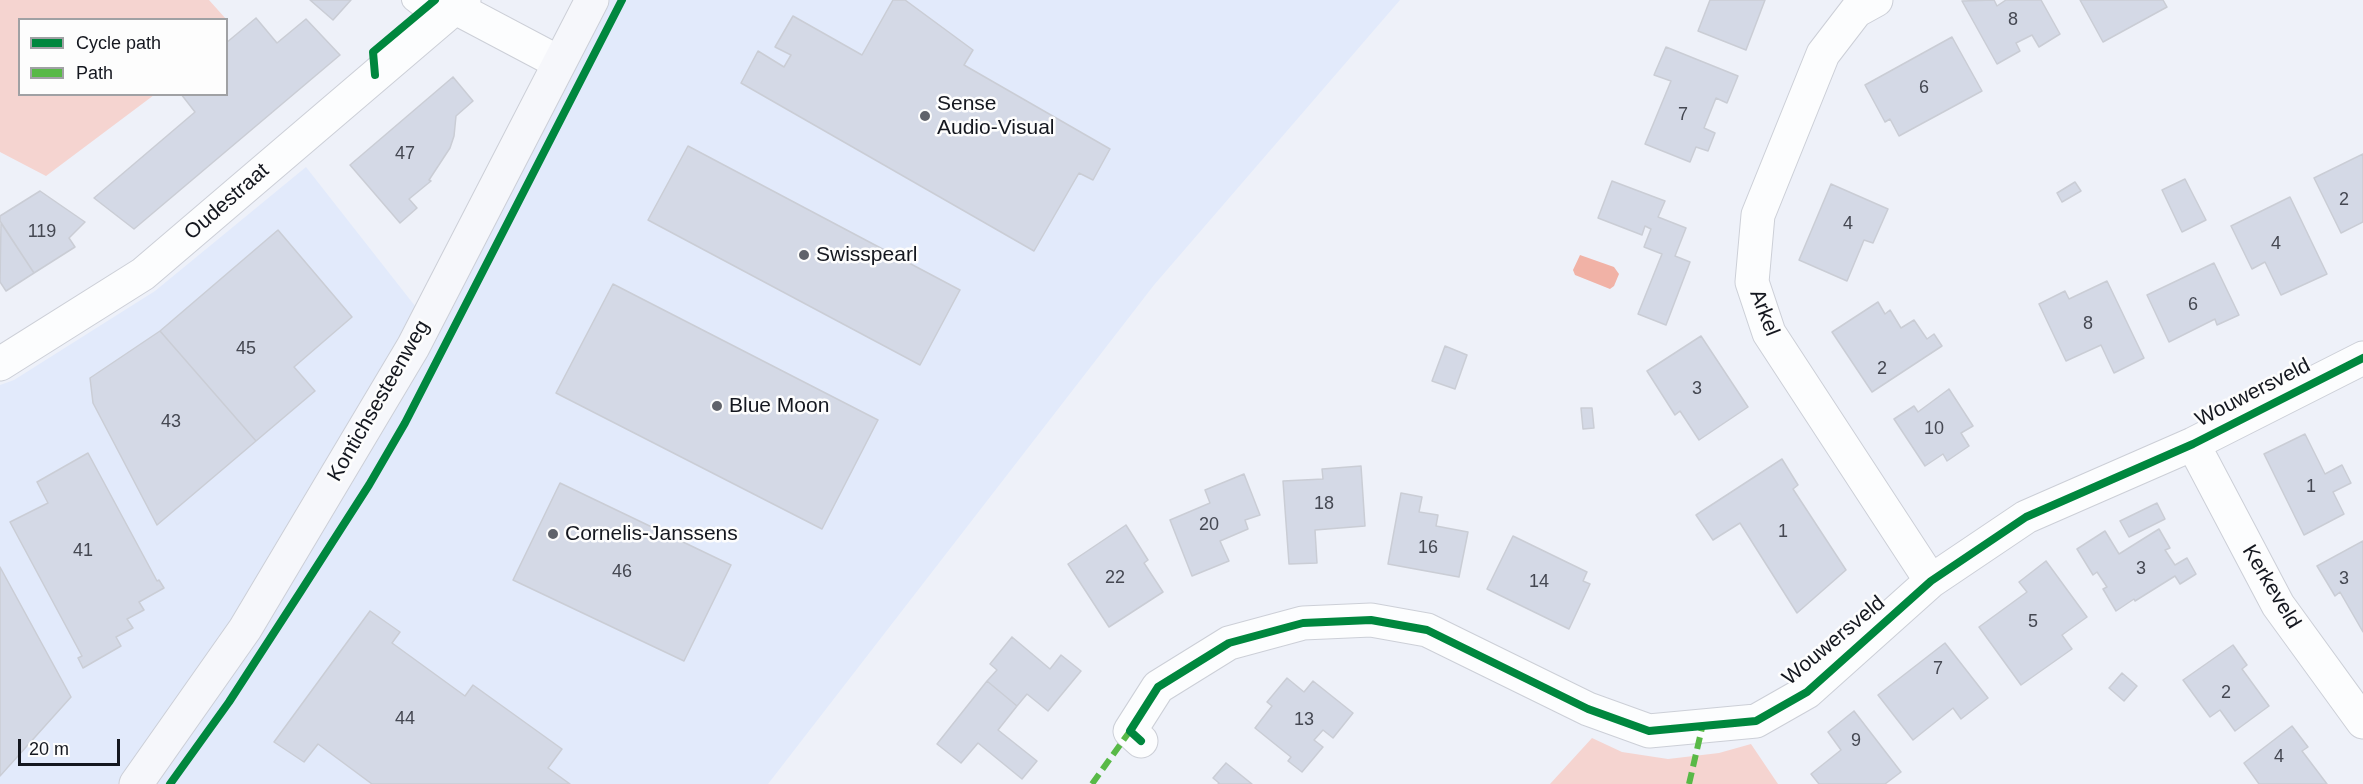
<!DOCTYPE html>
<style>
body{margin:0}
#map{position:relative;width:2363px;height:784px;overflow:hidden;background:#eef1f9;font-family:Helvetica,sans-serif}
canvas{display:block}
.legend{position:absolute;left:18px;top:18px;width:210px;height:78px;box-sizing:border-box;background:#fdfdfd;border:2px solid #a0a1a4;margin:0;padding:8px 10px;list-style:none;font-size:18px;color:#14171f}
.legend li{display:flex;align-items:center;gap:12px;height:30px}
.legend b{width:30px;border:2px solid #a0a1a4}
.scale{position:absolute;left:18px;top:739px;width:102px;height:27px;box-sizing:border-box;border:3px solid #14171f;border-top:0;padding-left:8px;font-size:18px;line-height:21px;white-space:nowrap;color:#14171f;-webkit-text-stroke:4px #fdfdfd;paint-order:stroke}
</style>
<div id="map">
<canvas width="2363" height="784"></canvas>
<ul class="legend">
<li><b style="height:8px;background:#00873e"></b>Cycle path</li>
<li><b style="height:8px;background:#58b947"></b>Path</li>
</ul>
<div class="scale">20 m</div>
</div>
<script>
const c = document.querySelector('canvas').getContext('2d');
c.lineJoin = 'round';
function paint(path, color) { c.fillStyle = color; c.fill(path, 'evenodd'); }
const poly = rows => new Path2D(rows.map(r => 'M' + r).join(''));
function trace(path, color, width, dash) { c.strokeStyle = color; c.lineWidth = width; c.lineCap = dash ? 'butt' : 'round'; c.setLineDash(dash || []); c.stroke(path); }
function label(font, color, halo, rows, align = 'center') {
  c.font = font + ' Helvetica,sans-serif'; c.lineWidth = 5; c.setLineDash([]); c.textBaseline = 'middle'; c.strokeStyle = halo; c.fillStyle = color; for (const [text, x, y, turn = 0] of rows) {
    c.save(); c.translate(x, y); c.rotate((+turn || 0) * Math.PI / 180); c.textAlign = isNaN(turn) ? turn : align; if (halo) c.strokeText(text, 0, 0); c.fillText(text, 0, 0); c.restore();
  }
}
const built = poly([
 [592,0,1400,0,1154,285,768,784,0,784,0,385,14,380,155,291,306,167,426,320]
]);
const green = poly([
 [0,0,209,0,226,19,20,20,20,94,154,95,46,176,0,152],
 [1592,738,1622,752,1668,759,1719,753,1751,744,1778,784,1550,784]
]);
const water = poly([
 [1580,255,1614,267,1619,274,1614,286,1610,289,1575,275,1573,270]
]);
const building = poly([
 [310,0,351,0,333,20,310,0],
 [893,0,905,0,973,50,964,65,1110,149,1093,180,1079,173,1034,251,741,83,758,51,784,67,791,55,775,47,793,16,862,55,893,0],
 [1710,0,1765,0,1746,50,1698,31,1710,0],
 [1994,0,1997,6,2006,0,2041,0,2060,34,2039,47,2032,35,2016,43,2020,51,1997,64,1962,1,1994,0],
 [2080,0,2163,0,2167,7,2103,42,2080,0],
 [256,18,277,43,306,19,340,55,134,229,94,198,195,112,181,94,226,94,226,43,256,18],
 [1952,37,1982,91,1899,136,1890,119,1885,122,1865,85,1952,37],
 [1666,47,1738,76,1727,103,1716,98,1704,128,1715,133,1708,151,1696,147,1690,162,1645,144,1671,81,1654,75,1666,47],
 [453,77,473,101,456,116,454,136,450,148,429,180,431,181,409,199,417,208,400,223,350,165,453,77],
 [688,146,960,290,920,365,648,220,688,146],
 [2363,154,2363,222,2341,233,2314,178,2363,154],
 [2185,179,2206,220,2182,232,2162,190,2185,179],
 [1612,181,1665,201,1658,217,1686,228,1675,256,1690,262,1666,325,1638,314,1662,254,1644,247,1651,229,1645,226,1642,235,1598,218,1612,181],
 [2075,182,2081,191,2062,202,2057,193,2075,182],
 [1831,184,1888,209,1873,243,1864,240,1847,281,1799,260,1831,184],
 [40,191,85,222,69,238,75,247,34,273,0,221,0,216,40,191],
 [2290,197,2327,274,2281,295,2265,262,2252,269,2231,226,2290,197],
 [1,223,34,273,6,291,0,282,1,223],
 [278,230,352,317,294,367,315,391,256,441,160,331,278,230],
 [2214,263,2239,315,2217,325,2215,319,2169,342,2147,295,2214,263],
 [2107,281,2144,358,2114,373,2101,345,2066,361,2039,304,2065,291,2069,299,2107,281],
 [613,284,878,420,822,529,556,393,613,284],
 [1878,302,1885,314,1890,310,1901,328,1914,320,1927,339,1934,334,1942,346,1872,392,1832,332,1878,302],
 [160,331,256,441,157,525,93,403,90,378,160,331],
 [1701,336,1748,407,1699,440,1680,411,1675,415,1647,371,1701,336],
 [1445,346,1467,355,1455,389,1432,381,1445,346],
 [1949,389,1973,426,1961,433,1969,446,1947,461,1943,454,1925,466,1894,419,1914,406,1918,412,1949,389],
 [1581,408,1592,408,1594,428,1583,429,1581,408],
 [2305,434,2325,474,2342,465,2351,483,2333,492,2344,514,2304,535,2264,454,2305,434],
 [88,453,157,581,159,580,164,588,139,602,144,610,127,619,133,628,116,637,121,646,83,668,78,658,82,656,10,522,48,503,37,482,88,453],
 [1782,459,1798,485,1793,489,1846,570,1797,613,1740,523,1713,540,1696,515,1782,459],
 [1361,466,1365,526,1315,530,1317,563,1289,564,1283,481,1323,479,1322,469,1361,466],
 [1244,474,1260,515,1245,520,1248,529,1220,541,1229,561,1192,576,1170,520,1210,503,1205,490,1244,474],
 [560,483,731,565,684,661,513,580,560,483],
 [1401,493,1422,497,1419,512,1438,515,1436,526,1468,532,1459,577,1388,564,1401,493],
 [2157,503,2165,519,2129,537,2120,521,2157,503],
 [1126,525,1148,560,1144,563,1163,592,1109,627,1068,564,1126,525],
 [2159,529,2170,548,2165,550,2175,565,2187,558,2196,574,2180,584,2175,576,2135,601,2134,599,2116,611,2103,589,2107,587,2097,572,2093,575,2077,549,2105,531,2119,554,2159,529],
 [1513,536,1587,572,1583,581,1590,584,1569,629,1487,589,1513,536],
 [2363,541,2363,632,2340,592,2335,596,2317,566,2363,541],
 [2046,561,2087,617,2062,635,2072,649,2021,685,1979,627,2027,592,2019,582,2046,561],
 [0,567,71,697,0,776,0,567],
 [370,611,400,632,392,643,465,696,473,685,562,749,548,768,570,784,372,784,318,744,304,762,274,742,370,611],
 [1012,637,1050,669,1061,655,1081,671,1048,711,1027,694,1017,706,987,681,997,670,990,664,1012,637],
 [1945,643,1988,698,1961,719,1953,708,1913,740,1878,695,1945,643],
 [2233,645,2247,665,2242,669,2269,706,2235,731,2220,710,2210,717,2183,680,2233,645],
 [2122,673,2137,686,2124,701,2109,688,2122,673],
 [1287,678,1304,692,1313,681,1353,713,1333,738,1323,730,1314,740,1323,747,1302,772,1288,761,1291,757,1255,728,1272,706,1267,702,1287,678],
 [987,681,1017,706,998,730,1037,761,1022,779,978,743,961,763,937,744,987,681],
 [1854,711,1901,772,1885,784,1819,784,1811,774,1841,750,1828,732,1854,711],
 [2292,726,2308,747,2302,751,2327,784,2259,784,2244,763,2292,726],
 [1226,763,1252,784,1218,784,1219,783,1213,778,1226,763]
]);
const lane = poly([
 [412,0,439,21]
]);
const street = poly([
 [1876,0,1856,11,1823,54,1758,215,1752,282,1769,333,1931,581],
 [454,7,558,62],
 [0,364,143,274,464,0],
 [2193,444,2278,605,2363,722],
 [1141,741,1130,731,1158,687,1229,643,1303,623,1371,620,1427,630,1588,709,1649,731,1756,721,1807,692,1931,581,2026,517,2193,444,2363,358]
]);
const secondary = poly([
 [136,784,245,629,413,347,592,0]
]);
const quiet = poly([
 [1092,784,1130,731],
 [1689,784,1702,728]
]);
const cycleway = poly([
 [375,75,373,52,435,0],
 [1141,741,1130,731,1158,687,1229,643,1303,623,1371,620,1427,630,1588,709,1649,731,1756,721,1807,692,1931,581,2026,517,2193,444,2363,358],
 [170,784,229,702,301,591,369,485,405,423,622,0]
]);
const markers = [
 [925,116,6,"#60636b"],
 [804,255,6,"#60636b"],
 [717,406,6,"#60636b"],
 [553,534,6,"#60636b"]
];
const numberNames = [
 ["8",2013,20],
 ["6",1924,88],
 ["7",1683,115],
 ["47",405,154],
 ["2",2344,200],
 ["4",1848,224],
 ["119",42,232],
 ["4",2276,244],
 ["6",2193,305],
 ["8",2088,324],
 ["45",246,349],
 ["2",1882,369],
 ["3",1697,389],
 ["43",171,422],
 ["10",1934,429],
 ["1",2311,487],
 ["18",1324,504],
 ["20",1209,525],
 ["1",1783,532],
 ["16",1428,548],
 ["41",83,551],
 ["3",2141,569],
 ["46",622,572],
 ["22",1115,578],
 ["3",2344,579],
 ["14",1539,582],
 ["5",2033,622],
 ["7",1938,669],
 ["2",2226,693],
 ["44",405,719],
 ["13",1304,720],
 ["9",1856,741],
 ["4",2279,757]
];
const poiNames = [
 ["Sense",937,104],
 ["Audio-Visual",937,128],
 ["Swisspearl",816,255],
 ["Blue Moon",729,406],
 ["Cornelis-Janssens",565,534]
];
const streetNames = [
 ["Oudestraat",227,202,-41],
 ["Arkel",1764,313,69],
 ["Wouwersveld",2253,393,-27],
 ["Kontichsesteenweg",379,401,-60],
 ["Kerkeveld",2271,587,59],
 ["Wouwersveld",1834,641,-40]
];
paint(built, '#e2eafb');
paint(green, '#f5d4d0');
paint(water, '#f1b2a6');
paint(building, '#d4d9e6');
trace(building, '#cacdd5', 1.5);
trace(lane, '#cccfd7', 22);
trace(street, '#cccfd7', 35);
trace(secondary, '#cccfd7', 35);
trace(lane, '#fcfdfe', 20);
trace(street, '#fcfdfe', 33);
trace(secondary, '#f6f7fb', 33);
trace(quiet, '#58b947', 6, [12, 6]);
trace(cycleway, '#00873e', 8);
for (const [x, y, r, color] of markers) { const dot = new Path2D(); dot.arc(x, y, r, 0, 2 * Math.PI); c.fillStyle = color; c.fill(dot); trace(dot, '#fdfdfd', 2); }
label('18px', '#454852', null, numberNames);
label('21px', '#14171f', '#fdfdfd', poiNames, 'left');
label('21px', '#14171f', '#fdfdfd', streetNames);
</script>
